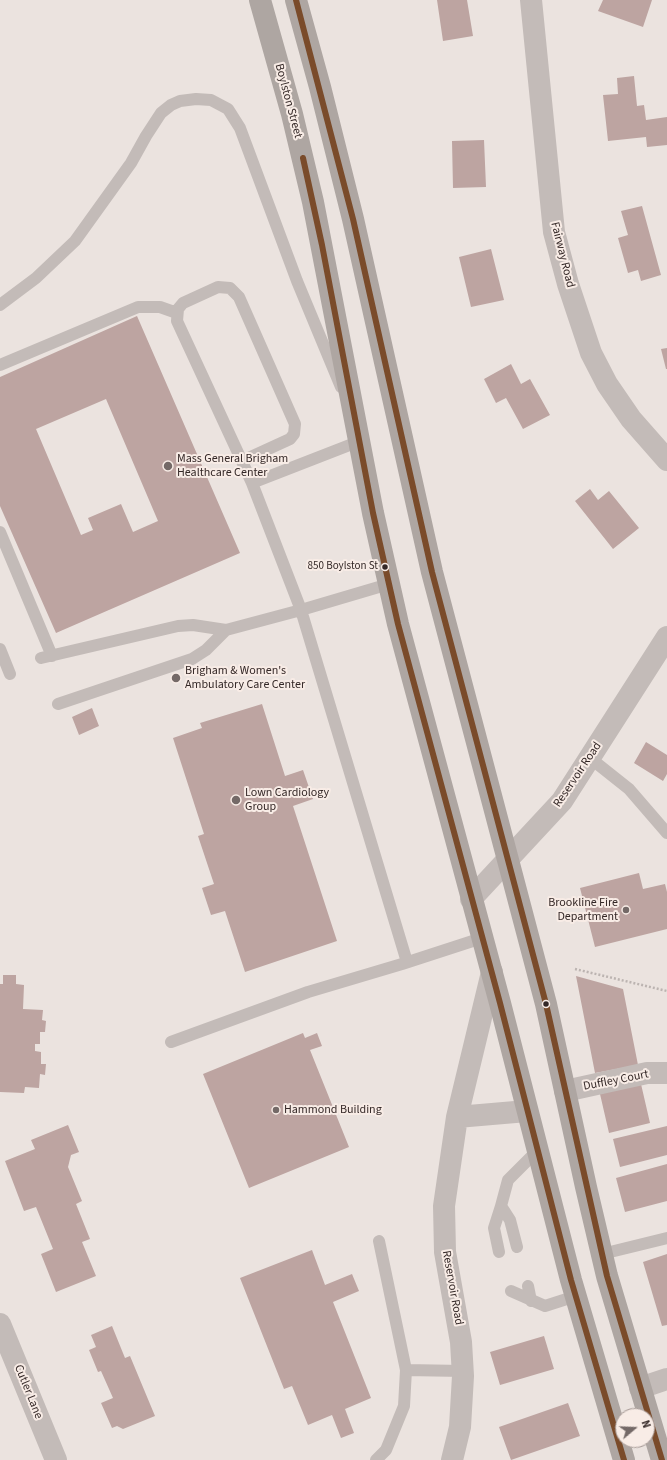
<!DOCTYPE html>
<style>
body{margin:0}
#map{position:relative;width:667px;height:1460px;overflow:hidden;background:#ebe3df;font-family:"Source Sans 3",sans-serif}
canvas{display:block}
.north{position:absolute;left:615px;top:1408px;width:40px;height:40px;box-sizing:border-box;background:#f8ece6;border:1px solid #aa9e9a;border-radius:50%;rotate:71deg;font-size:11px;font-weight:700;line-height:16px;text-align:center;color:#342827}
.north::after{content:'';display:block;margin:auto;width:14px;height:18px;background:#746967;clip-path:polygon(50% 0,100% 100%,50% 72%,0 100%)}
</style>
<div id="map">
<canvas width="667" height="1460"></canvas>
<div class="north">N</div>
</div>
<script>
const c = document.querySelector('canvas').getContext('2d');
c.lineJoin = 'round';
function paint(path, color) { c.fillStyle = color; c.fill(path, 'evenodd'); }
const poly = rows => new Path2D(rows.map(r => 'M' + r).join(''));
function trace(path, color, width, dash) { c.strokeStyle = color; c.lineWidth = width; c.lineCap = dash ? 'butt' : 'round'; c.setLineDash(dash || []); c.stroke(path); }
function label(font, color, halo, rows, align = 'center') {
  c.font = font + ' "Source Sans 3",sans-serif'; c.lineWidth = 4; c.setLineDash([]); c.textBaseline = 'middle'; c.strokeStyle = halo; c.fillStyle = color; for (const [text, x, y, turn = 0] of rows) {
    c.save(); c.translate(x, y); c.rotate((+turn || 0) * Math.PI / 180); c.textAlign = isNaN(turn) ? turn : align; if (halo) c.strokeText(text, 0, 0); c.fillText(text, 0, 0); c.restore();
  }
}
const building = poly([
 [437,0,467,0,473,36,443,41],
 [603,0,652,0,643,27,598,11],
 [634,76,637,106,644,105,646,120,667,117,667,145,647,147,646,137,608,141,603,95,618,94,617,78],
 [484,140,486,187,453,188,452,141],
 [642,206,661,275,641,281,638,270,628,273,618,238,628,235,621,211],
 [491,249,504,300,471,307,459,257],
 [137,316,240,553,56,633,0,506,0,377],
 [106,399,158,521,133,532,121,504,88,518,93,530,81,535,36,429],
 [667,348,667,369,666,369,661,349],
 [511,364,521,384,530,379,550,415,523,429,506,398,496,403,484,379],
 [590,489,598,500,609,491,639,528,613,549,575,501],
 [262,704,285,776,303,770,313,799,293,806,337,941,245,972,225,911,211,915,202,888,214,884,198,836,204,834,173,738,202,728,200,723],
 [92,708,99,726,79,735,72,717],
 [646,742,667,755,667,774,663,781,634,763],
 [639,873,643,889,665,884,667,892,667,929,595,947,580,888],
 [3,975,16,975,16,984,24,985,23,1009,43,1010,42,1020,46,1021,45,1032,40,1032,40,1044,35,1044,35,1051,41,1052,41,1064,46,1064,45,1075,40,1074,39,1088,25,1087,24,1093,0,1092,0,984,3,984],
 [576,976,623,989,638,1065,595,1073],
 [303,1033,305,1038,317,1033,322,1046,310,1050,349,1147,249,1188,203,1074],
 [641,1084,650,1123,609,1133,600,1094],
 [68,1125,79,1152,71,1155,68,1167,82,1201,76,1204,90,1239,82,1242,96,1276,56,1292,41,1254,53,1249,36,1207,24,1211,5,1161,35,1149,31,1140],
 [667,1126,667,1155,620,1167,613,1139],
 [667,1164,667,1201,625,1212,616,1178],
 [312,1250,325,1285,352,1274,359,1291,333,1302,371,1398,345,1409,354,1433,341,1438,332,1415,308,1425,292,1386,284,1389,240,1278],
 [667,1254,667,1325,662,1326,643,1262],
 [112,1326,125,1358,130,1356,155,1416,123,1429,117,1426,112,1428,101,1403,113,1398,101,1371,98,1372,89,1350,96,1347,91,1335],
 [544,1336,554,1369,500,1385,490,1352],
 [568,1403,580,1436,511,1460,499,1427]
]);
const path = poly([
 [575,969,667,991]
]);
const service = poly([
 [0,305,36,278,75,241,131,163,146,136,161,113,171,105,180,101,196,99,211,100,228,109,240,128,297,281,341,387],
 [0,365,138,307,160,307,177,313],
 [242,461,290,439,294,434,295,424,239,297,230,288,218,287,183,303,178,309,177,321,252,483,301,610,389,584],
 [252,483,360,441],
 [0,532,52,656],
 [0,649,10,674],
 [41,658,178,626,193,625,226,630,301,610,407,962],
 [58,704,192,659,206,650,226,630],
 [590,758,629,789,667,833],
 [171,1042,308,992,402,964,482,938],
 [379,1241,406,1370,463,1371],
 [517,1247,510,1220,501,1206,508,1180,537,1151],
 [499,1252,494,1228,501,1206],
 [602,1254,667,1238],
 [528,1286,531,1301],
 [511,1291,545,1306,576,1296],
 [376,1460,386,1450,404,1406,406,1370]
]);
const minor = poly([
 [531,0,554,232,568,284,591,353,607,384,631,419,667,460],
 [565,1091,647,1073,667,1073],
 [457,1117,527,1111],
 [0,1324,56,1460],
 [640,1388,667,1379],
 [452,1460,460,1427,463,1376,461,1342,445,1252,444,1206,457,1117,492,972]
]);
const tertiary = poly([
 [471,899,562,801,667,637]
]);
const trunk = poly([
 [260,0,292,114,313,202,373,513,398,624,500,1003,571,1280,624,1460],
 [296,0,320,87,353,219,432,572,546,1004,586,1187,607,1276,662,1460]
]);
const bus1 = poly([
 [296,0,353,219,432,572,546,1004,607,1276,662,1460],
 [303,158,322,245,373,513,398,624,500,1003,571,1280,624,1460]
]);
const markers = [
 [168,466,5,"#746967"],
 [385,567,3.5,"#342827"],
 [176,678,5,"#746967"],
 [236,800,5,"#746967"],
 [626,910,4,"#746967"],
 [546,1004,3.5,"#342827"],
 [276,1110,4,"#746967"]
];
const busNames = [
 ["850 Boylston St",378,567]
];
const streetNames = [
 ["Boylston Street",288,101,75],
 ["Fairway Road",562,255,76],
 ["Reservoir Road",578,775,-56],
 ["Duffley Court",616,1081,-11],
 ["Reservoir Road",452,1288,80],
 ["Cutler Lane",28,1392,68]
];
const poiNames = [
 ["Mass General Brigham",177,459],
 ["Healthcare Center",177,473],
 ["Brigham & Women's",185,671],
 ["Ambulatory Care Center",185,685],
 ["Lown Cardiology",245,793],
 ["Group",245,807],
 ["Brookline Fire",618,903,"right"],
 ["Department",618,917,"right"],
 ["Hammond Building",284,1110]
];
paint(building, '#bda4a1');
trace(path, '#bcb4b1', 2.5, [2, 2]);
trace(service, '#c3bbb8', 12);
trace(minor, '#c3bbb8', 22);
trace(tertiary, '#c3bbb8', 22);
trace(trunk, '#aea6a2', 22);
trace(bus1, '#7a4b2a', 6);
for (const [x, y, r, color] of markers) { const dot = new Path2D(); dot.arc(x, y, r, 0, 2 * Math.PI); c.fillStyle = color; c.fill(dot); trace(dot, '#f8ece6', 1.5); }
label('11px', '#342827', '#f8ece6', busNames, 'right');
label('12px', '#342827', '#f8ece6', streetNames);
label('12px', '#342827', '#f8ece6', poiNames, 'left');
</script>
